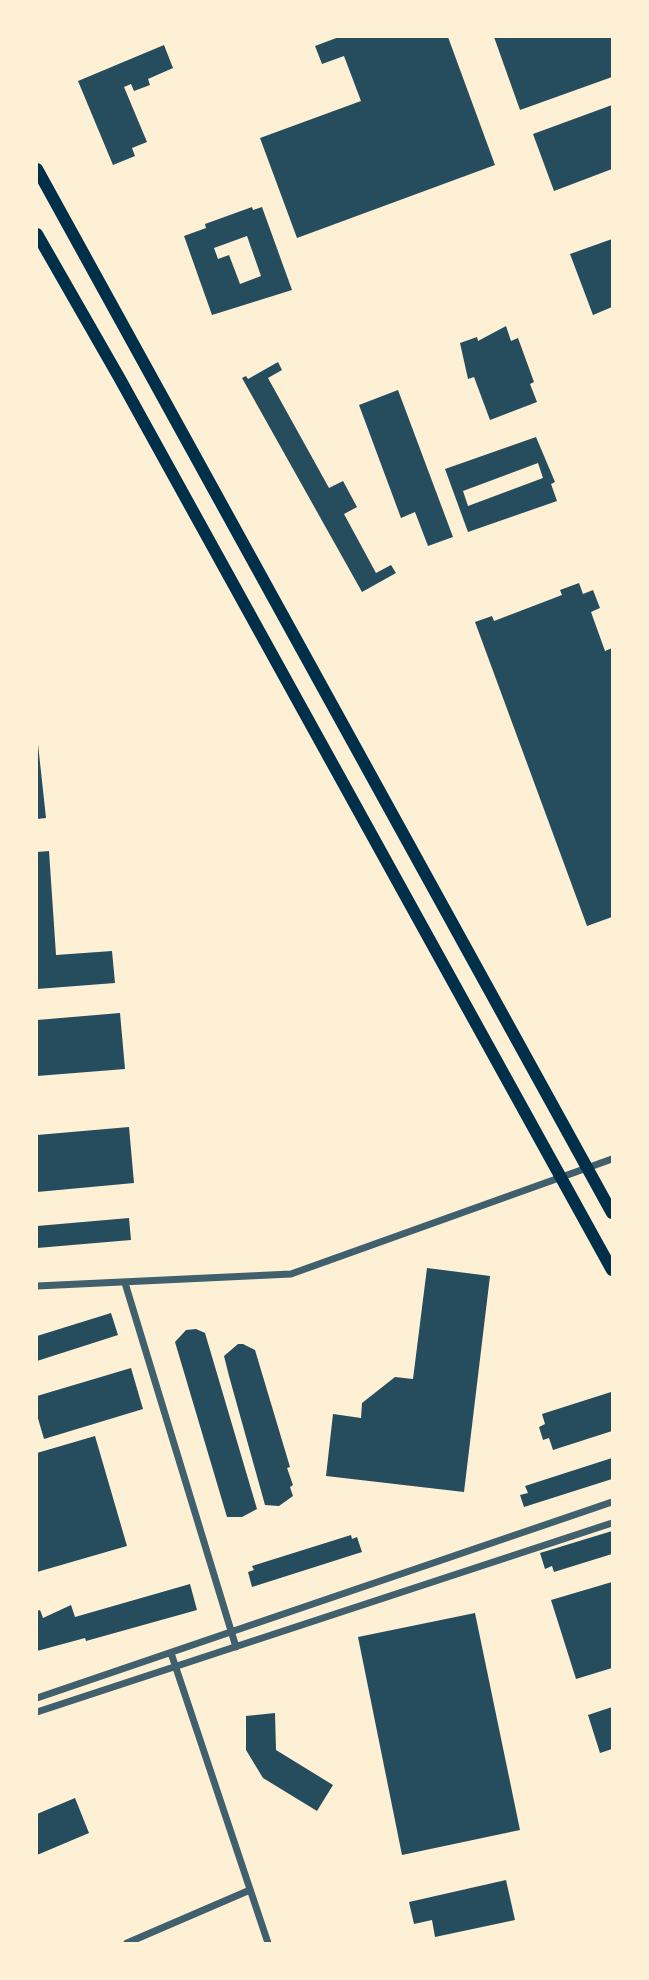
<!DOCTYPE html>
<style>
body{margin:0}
#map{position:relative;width:649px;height:1980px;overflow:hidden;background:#fdf0d5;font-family:"Noto Sans",sans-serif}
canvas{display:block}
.frame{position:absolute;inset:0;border:38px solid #fdf0d5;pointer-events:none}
</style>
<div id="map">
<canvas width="649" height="1980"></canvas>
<div class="frame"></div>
</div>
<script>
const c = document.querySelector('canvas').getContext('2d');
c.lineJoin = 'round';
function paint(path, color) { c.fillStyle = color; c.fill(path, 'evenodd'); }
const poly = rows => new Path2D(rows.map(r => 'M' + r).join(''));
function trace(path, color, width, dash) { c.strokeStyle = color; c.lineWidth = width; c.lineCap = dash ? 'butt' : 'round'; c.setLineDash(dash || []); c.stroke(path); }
const building = poly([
 [339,37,448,37,495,165,297,238,260,138,361,101,344,56,322,64,315,46],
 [494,37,612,37,612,77,520,110],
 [164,45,173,68,148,79,150,85,134,91,131,84,124,87,147,142,132,148,135,156,113,165,78,81],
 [612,105,612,169,554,191,533,134],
 [252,207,253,210,262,207,292,290,212,315,184,236,206,228,205,224],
 [247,236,261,276,240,284,229,255,218,259,214,248],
 [612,239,612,307,593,315,570,254],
 [506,326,511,341,518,338,534,382,530,384,537,402,490,420,474,377,468,379,460,343,477,337,478,341],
 [278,362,282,370,268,378,329,488,343,481,357,507,344,514,376,573,391,565,396,573,362,592,242,378,246,376,248,379],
 [398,390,453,537,428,546,415,512,401,518,359,405],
 [536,437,555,482,551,484,557,501,468,532,445,469],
 [538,463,543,478,468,506,463,491],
 [579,583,583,594,593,590,600,608,591,612,605,651,612,648,612,917,587,926,475,622,492,616,494,621,562,595,560,590],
 [37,735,46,818,37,819],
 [49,851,56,955,112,951,115,983,37,989,37,852],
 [120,1013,125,1069,37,1076,37,1020],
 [129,1127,134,1183,37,1192,37,1135],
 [129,1218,131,1240,37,1248,37,1226],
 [427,1268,490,1276,464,1492,326,1476,333,1414,361,1418,362,1403,395,1377,413,1379],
 [111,1313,118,1335,37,1361,37,1336],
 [196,1329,205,1333,257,1509,242,1517,227,1517,175,1342,186,1330],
 [238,1344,243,1344,255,1350,290,1467,287,1468,293,1485,290,1487,293,1496,279,1506,265,1505,229,1376,224,1356],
 [131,1368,143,1409,44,1439,37,1415,37,1396],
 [611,1392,612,1431,553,1450,549,1438,543,1440,539,1427,545,1424,542,1414],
 [95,1436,127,1546,37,1572,37,1453],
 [612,1458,612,1479,524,1507,520,1495,528,1493,525,1486],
 [612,1531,612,1554,554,1572,552,1566,545,1569,540,1553],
 [351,1535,352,1539,357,1537,362,1552,252,1587,248,1572,254,1570,252,1566],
 [612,1582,612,1668,576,1679,551,1600],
 [190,1584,197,1610,86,1641,85,1638,37,1651,37,1611,40,1610,43,1618,71,1605,75,1617],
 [475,1613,520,1830,402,1855,358,1637],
 [612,1707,612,1749,600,1753,588,1715],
 [275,1713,276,1750,333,1785,317,1811,263,1778,246,1750,246,1716],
 [75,1798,89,1833,37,1855,37,1814],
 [506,1880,515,1920,435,1937,432,1920,414,1924,409,1902]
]);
const minor = poly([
 [125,1283,236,1647],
 [37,1286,291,1274,612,1159],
 [171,1653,268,1943],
 [37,1698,612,1502],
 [37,1712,612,1523],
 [127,1943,250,1890]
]);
const primary = poly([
 [37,169,612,1213],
 [37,234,120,379,612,1270]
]);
paint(building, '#264d5e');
trace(minor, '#3f606c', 7);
trace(primary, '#003049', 12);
</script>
